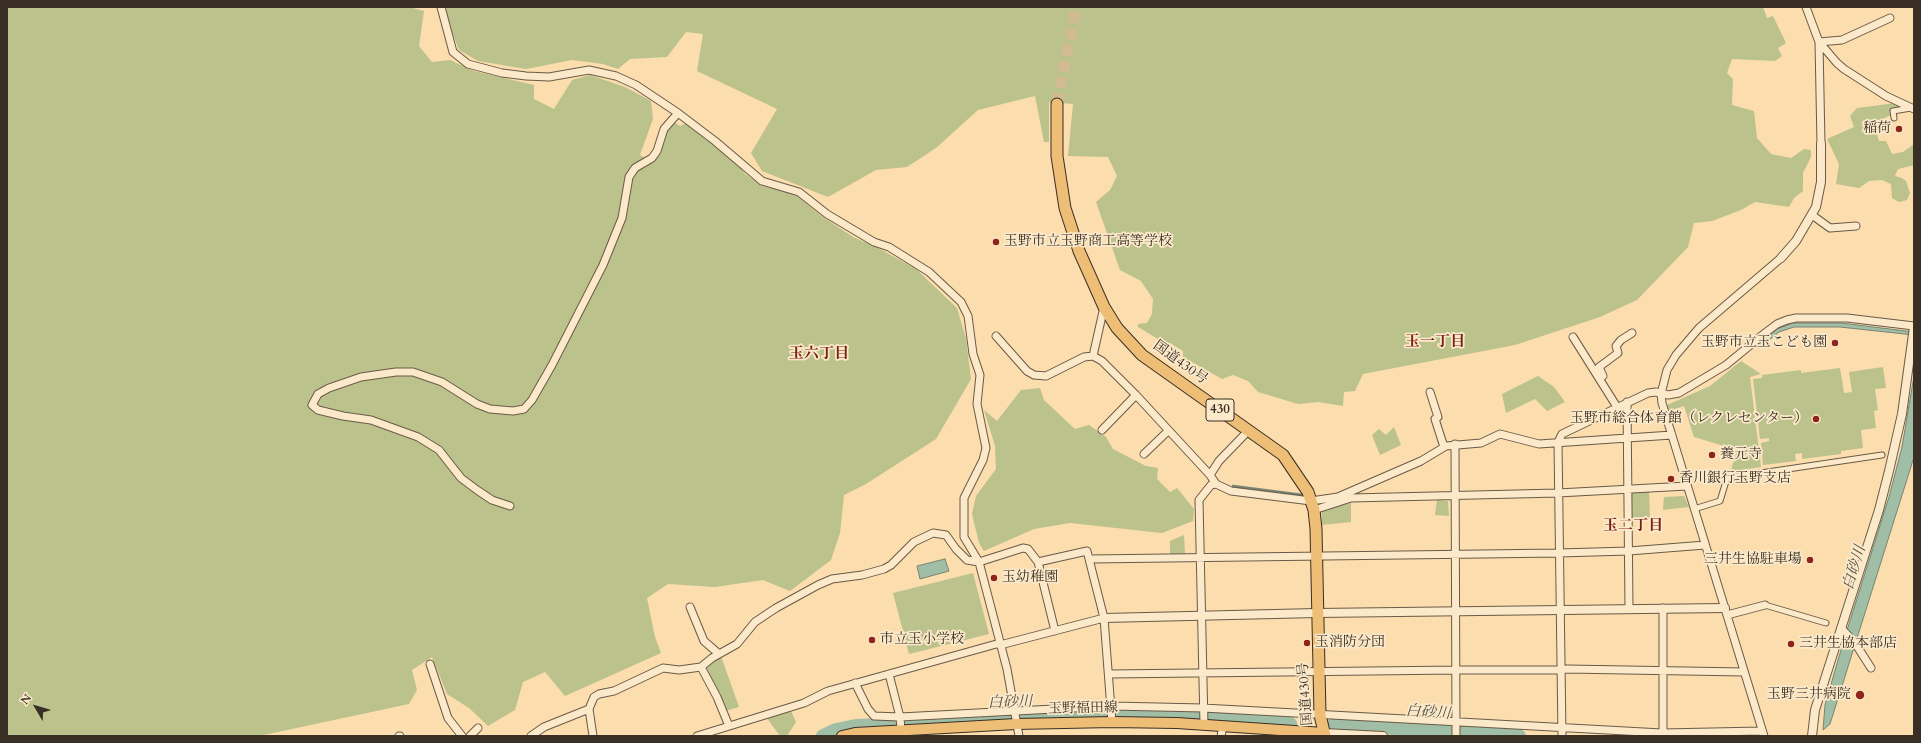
<!DOCTYPE html>
<meta charset="utf-8">
<style>
body{margin:0}
#map{position:relative;width:1921px;height:743px;overflow:hidden;background:#fbddae;font-family:Cardo,serif}
canvas{display:block}
.frame{position:absolute;inset:0;border:8px solid #392f25;pointer-events:none}
.north{position:absolute;left:16px;top:687px;width:40px;height:40px;-webkit-text-stroke:3px #fce9ca;paint-order:stroke;rotate:308deg;font-size:11px;font-weight:700;line-height:16px;text-align:center;color:#392f25}
.north::after{content:'';display:block;margin:auto;width:14px;height:18px;background:#392f25;clip-path:polygon(50% 0,100% 100%,50% 72%,0 100%)}
</style>
<div id="map">
<canvas width="1921" height="743"></canvas>
<div class="frame"></div>
<div class="north">N</div>
</div>
<script>
const c = document.querySelector('canvas').getContext('2d');
c.lineJoin = 'round';
function paint(path, color) { c.fillStyle = color; c.fill(path, 'evenodd'); }
const poly = rows => new Path2D(rows.map(r => 'M' + r).join(''));
function trace(path, color, width, dash) { c.strokeStyle = color; c.lineWidth = width; c.lineCap = dash ? 'butt' : 'round'; c.setLineDash(dash || []); c.stroke(path); }
function label(font, color, halo, rows, align = 'center') {
  c.font = font + ' Cardo,"Noto Serif JP",serif'; c.lineWidth = 3.5; c.setLineDash([]); c.textBaseline = 'middle'; c.strokeStyle = halo; c.fillStyle = color; for (const [text, x, y, turn = 0] of rows) {
    c.save(); c.translate(x, y); c.rotate((+turn || 0) * Math.PI / 180); c.textAlign = isNaN(turn) ? turn : align; if (halo) c.strokeText(text, 0, 0); c.fillText(text, 0, 0); c.restore();
  }
}
const green = poly([
 [7,7,409,7,424,11,419,46,432,62,450,60,474,71,534,85,534,99,554,109,572,80,590,75,625,87,651,101,653,119,640,155,652,162,661,150,667,130,674,122,680,126,686,123,737,163,745,174,762,186,793,193,820,215,853,237,878,248,916,269,957,308,966,339,971,379,936,439,866,484,844,495,840,533,831,560,790,591,763,580,715,587,668,584,647,598,655,637,661,653,565,696,545,672,523,682,515,710,488,726,469,708,447,694,432,657,412,670,417,690,409,704,259,736,7,736],
 [442,7,1763,7,1767,18,1773,16,1786,43,1778,48,1782,56,1775,61,1732,59,1727,73,1733,79,1732,105,1754,111,1757,138,1771,154,1791,158,1804,149,1811,150,1811,157,1803,173,1803,191,1794,198,1789,207,1755,202,1741,210,1712,221,1694,223,1688,247,1637,300,1600,317,1515,345,1363,374,1355,391,1344,392,1343,406,1318,402,1298,404,1258,392,1248,381,1233,375,1222,379,1183,357,1183,351,1170,343,1163,342,1138,327,1138,324,1147,323,1152,314,1153,299,1141,281,1120,270,1096,202,1110,190,1117,176,1108,157,1068,156,1073,104,1049,102,1049,142,1044,142,1035,96,978,110,936,148,907,167,876,170,828,197,762,171,751,153,777,109,697,71,703,34,686,32,667,57,630,59,618,69,603,64,572,60,526,69,478,61,459,50],
 [1896,103,1903,107,1890,110,1891,115,1874,123,1879,141,1886,141,1892,154,1903,152,1914,144,1914,166,1910,166,1898,169,1895,176,1902,178,1906,181,1910,193,1907,200,1899,202,1892,198,1891,184,1882,180,1869,181,1859,188,1836,184,1839,164,1827,139,1854,127,1850,116,1857,108],
 [1741,361,1761,374,1750,377,1761,467,1735,471,1731,470,1737,450,1694,437,1684,406,1669,411,1667,405,1710,386],
 [1883,367,1886,388,1875,389,1878,410,1874,411,1876,428,1861,430,1863,448,1841,451,1841,454,1802,459,1802,453,1795,454,1796,461,1763,465,1761,443,1769,441,1769,438,1760,439,1753,379,1762,378,1762,375,1801,370,1801,373,1840,368,1844,393,1852,392,1849,372],
 [1538,376,1554,387,1565,402,1547,411,1535,399,1506,413,1502,394],
 [1040,388,1044,400,1075,429,1089,425,1106,437,1113,449,1146,466,1158,468,1157,479,1170,492,1177,488,1194,509,1193,521,1162,533,1070,523,1034,529,984,551,979,543,972,514,976,496,996,469,995,446,984,410,997,421,1021,390],
 [1394,427,1401,445,1380,455,1372,435,1379,429,1386,435],
 [1631,491,1649,491,1650,519,1632,518],
 [1684,496,1689,507,1663,510,1664,497],
 [1437,500,1448,501,1449,516,1435,515],
 [1351,503,1351,522,1322,525,1322,510],
 [1184,535,1185,555,1170,555,1170,541],
 [973,573,989,634,909,654,893,593],
 [721,656,739,707,725,711,704,669],
 [791,711,796,722,787,736,780,736,766,717]
]);
const water = poly([
 [1793,323,1841,323,1914,332,1914,335,1840,327,1794,327,1779,332,1759,348,1756,346,1777,329,1793,323],
 [1914,376,1914,457,1830,724,1823,730,1825,705,1843,643,1889,497,1902,447,1914,376],
 [945,559,949,571,920,579,917,566,945,559]
]);
const stream = poly([
 [1233,486,1303,495]
]);
const river = poly([
 [1207,718,1290,724],
 [1334,724,1519,736],
 [823,736,836,730,856,726,1115,716,1200,718]
]);
const trunkTunnel = poly([
 [1057,104,1076,7]
]);
const pedestrian = poly([
 [1894,118,1893,111,1911,108],
 [1694,509,1720,501,1727,478,1882,455],
 [1765,605,1826,623]
]);
const minor = poly([
 [441,7,453,52,468,64,502,73,526,76,549,77,589,70,616,76,636,85,678,113,715,141,762,181,799,192,827,214,874,242,889,247,929,272,961,302,968,316,973,354,980,375,977,404,986,448,983,460,964,498,964,537,979,562,1007,669,1019,736],
 [1806,7,1819,42,1821,144],
 [1819,42,1837,63,1844,69,1886,96,1914,109],
 [1819,42,1842,40,1890,18],
 [1812,215,1830,228,1856,226],
 [996,336,1027,371,1034,375,1046,376,1084,357,1093,356,1104,307],
 [1573,337,1617,407],
 [1093,356,1102,361,1136,395,1210,475,1216,484,1231,491,1311,501,1338,497,1421,461,1446,446,1481,443,1500,434,1539,444,1672,435],
 [1603,376,1599,367,1618,353,1616,346,1621,340,1632,333],
 [1430,392,1438,417,1435,419,1444,447],
 [1627,402,1629,609],
 [1102,430,1136,395],
 [1455,444,1456,736],
 [1144,454,1168,431],
 [1210,475,1219,461,1249,430],
 [510,506,492,500,477,490,461,478,439,450,418,437,371,420,343,416,318,410,312,405,318,394,329,388,361,377,396,372,413,372,442,382,477,404,490,409,513,411,524,409,532,400,552,365,603,265,622,218,629,177,635,168,652,158,657,151,664,129,678,113],
 [1314,510,1351,498,1558,493,1687,486],
 [1090,559,1559,553,1629,551,1705,545],
 [1038,562,1087,551,1104,618,1112,722],
 [690,607,704,641,719,654],
 [1727,615,1765,605],
 [1841,628,1855,643,1871,668],
 [1000,645,1104,618],
 [430,664,448,718,462,736],
 [701,667,717,697,729,726],
 [889,674,900,717,901,730],
 [1109,674,1457,670,1560,670,1567,669,1744,672],
 [855,683,868,709,874,716,900,717,1112,706,1203,708,1662,733,1762,731],
 [1204,725,1199,500,1211,485,1216,484],
 [399,736,400,736],
 [470,736,478,728],
 [531,736,544,727,589,709],
 [593,736,589,709,594,697,599,694,614,691,663,668,679,670,701,667,712,658,737,644,755,622,776,608,818,585,832,579,862,575,884,569,891,565,914,542,933,533,946,535,956,549,967,560,979,562,1023,548,1028,549,1038,562,1055,631],
 [697,736,804,703,828,691,1000,643],
 [1221,736,1223,726],
 [1562,736,1558,442,1562,434,1648,393,1656,392,1668,395,1679,393,1726,365,1765,333,1777,324,1787,320,1796,318,1847,318,1914,326],
 [1663,736,1663,608],
 [1764,736,1662,403,1661,394,1667,370,1676,355,1699,328,1781,258]
]);
const tertiary = poly([
 [1781,258,1796,241,1816,207,1821,182,1821,144],
 [1104,618,1317,613,1725,608],
 [1324,733,1383,736],
 [1812,736,1815,710,1879,510,1889,471,1902,414,1914,327]
]);
const primary = poly([
 [842,736,855,733,1016,724,1112,722,1177,723,1324,733]
]);
const trunk = poly([
 [1057,104,1057,156,1065,208,1079,251,1104,307,1117,328,1142,355,1283,455,1308,492,1314,510,1316,529,1320,715,1325,736]
]);
const markers = [
 [1899,129,4,"#8f2418"],
 [996,242,4,"#8f2418"],
 [1835,343,4,"#8f2418"],
 [1816,419,4,"#8f2418"],
 [1712,455,4,"#8f2418"],
 [1671,479,4,"#8f2418"],
 [1810,560,4,"#8f2418"],
 [994,578,4,"#8f2418"],
 [872,640,4,"#8f2418"],
 [1307,643,4,"#8f2418"],
 [1791,644,4,"#8f2418"],
 [1860,695,5,"#8f2418"]
];
const shields = [
 [1220,410,28]
];
const shieldNames = [
 ["430",1220,410]
];
const poiNames = [
 ["稲荷",1891,129,"right"],
 ["玉野市立玉野商工高等学校",1004,242],
 ["玉野市立玉こども園",1827,343,"right"],
 ["玉野市総合体育館（レクレセンター）",1808,419,"right"],
 ["養元寺",1720,455],
 ["香川銀行玉野支店",1679,479],
 ["三井生協駐車場",1802,560,"right"],
 ["玉幼稚園",1002,578],
 ["市立玉小学校",880,640],
 ["玉消防分団",1315,643],
 ["三井生協本部店",1799,644],
 ["玉野三井病院",1851,695,"right"]
];
const streetNames = [
 ["国道430号",1180,363,36],
 ["国道430号",1306,694,-94],
 ["玉野福田線",1083,709,-1]
];
const neighbourhoodNames = [
 ["玉一丁目",1435,343],
 ["玉六丁目",819,355],
 ["玉二丁目",1633,527]
];
const waterNames = [
 ["白砂川",1855,568,-73],
 ["白砂川",1010,703,-2],
 ["白砂川",1428,713,4]
];
paint(green, '#bbc28c');
paint(water, '#a0bda5');
trace(water, '#778472', 1);
trace(stream, '#778472', 2.5);
trace(river, '#a0bda5', 14);
trace(trunkTunnel, '#d4ba93', 11, [11, 5.5]);
trace(pedestrian, '#6a5a47', 7);
trace(minor, '#6a5a47', 9);
trace(tertiary, '#6a5a47', 10);
trace(primary, '#392f25', 12);
trace(trunk, '#392f25', 13);
trace(pedestrian, '#fce9ca', 5);
trace(minor, '#fce9ca', 7);
trace(tertiary, '#fce9ca', 8);
trace(primary, '#eebe77', 10);
trace(trunk, '#eebe77', 11);
for (const [x, y, r, color] of markers) { const dot = new Path2D(); dot.arc(x, y, r, 0, 2 * Math.PI); c.fillStyle = color; c.fill(dot); trace(dot, '#fce9ca', 1.5); }
for (const [x, y, w] of shields) { const box = new Path2D(); box.roundRect(x - w / 2, y - 11, w, 22, 3); c.fillStyle = '#fce9ca'; c.fill(box); trace(box, '#392f25', 1); }
label('bold 13px', '#392f25', null, shieldNames);
label('14px', '#392f25', '#fce9ca', poiNames, 'left');
label('14px', '#392f25', '#fce9ca', streetNames);
label('bold 15px', '#7a1f14', '#fce9ca', neighbourhoodNames);
label('italic 15px', '#535245', '#fce9ca', waterNames);
</script>
